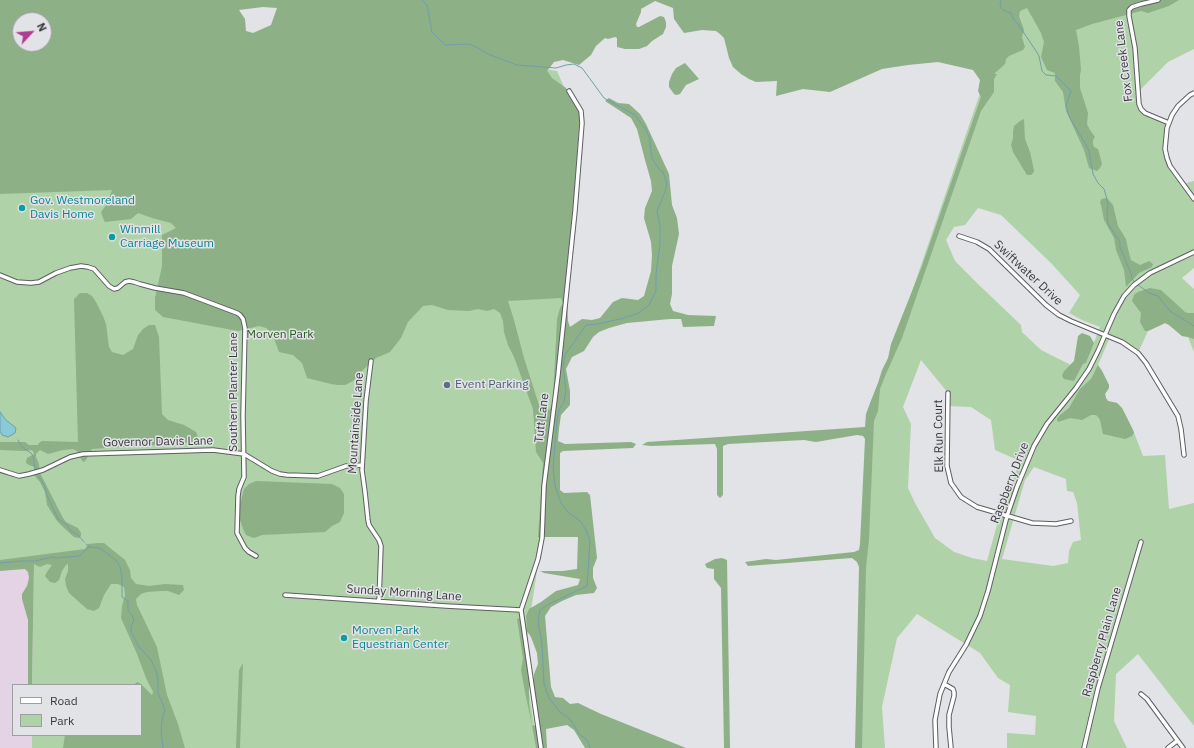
<!DOCTYPE html>
<style>
body{margin:0}
#map{position:relative;width:1194px;height:748px;overflow:hidden;background:#e1e3e6;font-family:"IBM Plex Sans",sans-serif}
canvas{display:block}
.legend{position:absolute;left:12px;top:684px;width:130px;height:52px;box-sizing:border-box;background:#e1e3e6;border:1px solid #9e9fa2;margin:0;padding:5px 7px;list-style:none;font-size:12px;color:#3a3a3c}
.legend li{display:flex;align-items:center;gap:8px;height:20px}
.legend b{width:20px;border:1px solid #9e9fa2}
.north{position:absolute;left:12px;top:12px;width:40px;height:40px;box-sizing:border-box;background:#e1e3e6;border:1px solid #9e9fa2;border-radius:50%;rotate:64deg;font-size:11px;font-weight:700;line-height:16px;text-align:center;color:#3a3a3c}
.north::after{content:'';display:block;margin:auto;width:14px;height:18px;background:#b13b91;clip-path:polygon(50% 0,100% 100%,50% 72%,0 100%)}
</style>
<div id="map">
<canvas width="1194" height="748"></canvas>
<ul class="legend">
<li><b style="height:5px;background:#fff"></b>Road</li>
<li><b style="height:11px;background:#afd2a9"></b>Park</li>
</ul>
<div class="north">N</div>
</div>
<script>
const c = document.querySelector('canvas').getContext('2d');
c.lineJoin = 'round';
function paint(path, color) { c.fillStyle = color; c.fill(path, 'evenodd'); }
const poly = rows => new Path2D(rows.map(r => 'M' + r).join(''));
function trace(path, color, width, dash) { c.strokeStyle = color; c.lineWidth = width; c.lineCap = dash ? 'butt' : 'round'; c.setLineDash(dash || []); c.stroke(path); }
function label(font, color, halo, rows, align = 'center') {
  c.font = font + ' "IBM Plex Sans",sans-serif'; c.lineWidth = 3; c.setLineDash([]); c.textBaseline = 'middle'; c.strokeStyle = halo; c.fillStyle = color; for (const [text, x, y, turn = 0] of rows) {
    c.save(); c.translate(x, y); c.rotate((+turn || 0) * Math.PI / 180); c.textAlign = isNaN(turn) ? turn : align; if (halo) c.strokeText(text, 0, 0); c.fillText(text, 0, 0); c.restore();
  }
}
const education = poly([
 [34,563,32,685,13,685,13,735,32,735,32,748,0,748,0,565]
]);
const green = poly([
 [0,0,239,58,537,68,557,71,567,94,579,117,544,524,526,644,528,685,537,744,537,748,32,748,32,735,141,735,141,685,32,685,34,564,0,565],
 [20,20,44,20,44,44,20,44],
 [1012,0,1194,0,1194,49,1168,62,1138,92,1141,109,1169,123,1167,128,1167,158,1183,184,1194,181,1194,268,1182,278,1194,289,1194,352,1188,337,1182,336,1169,325,1165,323,1148,331,1138,353,1132,349,1110,337,1098,365,1102,371,1109,385,1109,388,1105,394,1106,398,1108,401,1117,403,1122,408,1133,430,1143,456,1165,455,1169,509,1194,503,1194,726,1138,654,1116,674,1114,721,1127,748,1007,748,1007,733,1035,735,1036,716,1008,712,1010,685,998,678,980,653,917,614,897,638,882,707,885,748,859,748,871,411],
 [978,208,1001,215,1051,263,1080,295,1069,313,1082,320,1100,327,1088,358,1086,363,1083,364,1074,380,1064,371,1071,365,1041,350,1022,332,1021,325,980,286,955,261,946,240,954,227,965,225],
 [921,360,948,393,948,406,971,407,991,420,995,450,1020,461,1000,514,987,561,972,558,954,552,935,538,915,503,908,488,911,424,903,407],
 [1034,467,1066,479,1067,491,1073,492,1077,503,1081,540,1073,542,1069,551,1068,563,1053,566,1002,559,1025,480]
]);
const forest = poly([
 [0,0,1179,0,1169,6,1148,13,1141,11,1092,24,1076,30,1079,46,1081,70,1080,75,1080,88,1088,113,1087,124,1090,130,1095,137,1093,140,1093,144,1094,147,1098,149,1102,164,1100,168,1097,171,1089,168,1084,150,1066,111,1063,92,1055,81,1055,73,1047,70,1041,57,1044,42,1041,33,1027,8,1020,11,1019,16,1024,30,1022,37,1025,47,1023,50,1009,56,1006,59,1005,64,994,74,997,74,994,79,994,92,981,111,902,338,886,374,880,389,878,411,874,421,869,539,866,568,862,748,855,748,859,567,857,562,852,558,748,566,745,562,766,559,776,560,854,552,859,550,860,544,865,439,863,436,857,435,816,442,804,440,728,444,723,446,723,495,720,498,717,495,717,449,715,444,651,446,642,445,647,442,865,427,866,414,870,403,878,383,882,370,888,358,891,344,922,266,981,97,978,91,980,80,973,70,938,62,908,65,882,69,830,92,803,89,776,96,777,81,756,82,749,79,741,74,733,67,729,58,724,38,720,34,716,31,702,30,684,33,674,19,673,8,655,1,641,9,641,12,636,24,637,27,639,27,660,16,664,17,666,22,666,27,663,34,652,41,647,46,639,49,625,49,617,47,617,38,615,37,608,39,605,38,596,46,591,55,579,65,563,60,554,62,547,71,552,78,566,88,578,108,580,115,567,298,568,321,570,327,582,319,592,320,600,318,613,302,622,298,638,300,644,296,651,271,652,255,651,242,644,218,645,208,652,191,651,181,645,160,637,129,631,118,605,101,609,98,618,103,629,104,640,114,646,124,669,174,672,205,677,218,679,234,672,266,672,294,670,304,673,311,688,315,716,316,714,326,683,327,681,319,670,319,627,323,609,328,599,332,593,337,584,351,572,357,566,369,570,391,570,405,561,415,559,429,558,441,565,444,631,442,636,444,633,448,563,451,560,453,560,490,564,493,587,492,590,495,597,558,593,568,593,578,597,588,594,593,576,595,562,601,551,607,545,616,551,687,555,697,563,698,570,704,578,703,601,714,686,748,585,748,574,730,567,725,546,729,547,748,536,748,532,725,539,727,533,686,534,674,538,664,537,653,531,637,527,631,526,616,529,609,541,602,556,591,578,585,580,579,544,573,540,571,563,571,577,569,578,537,538,537,543,463,536,452,533,409,514,357,508,345,504,332,503,321,500,313,494,309,487,311,478,309,469,311,448,310,432,305,423,306,408,322,401,338,390,352,376,358,364,369,353,381,345,385,338,385,331,384,307,378,302,363,293,355,279,352,272,333,266,328,259,326,238,331,163,317,155,310,155,298,162,266,162,235,176,228,171,223,152,218,138,213,131,219,105,222,103,218,101,212,107,204,112,190,0,194],
 [263,7,277,8,271,25,253,33,246,31,245,19,239,10],
 [20,20,44,20,44,44,20,44],
 [561,298,563,303,560,308,557,319,553,400,550,409,543,413,538,402,524,358,514,320,508,301],
 [685,63,699,79,686,85,680,94,676,95,674,94,669,87,669,82,672,74,676,68],
 [1024,119,1025,139,1030,152,1034,170,1034,172,1031,175,1027,175,1013,152,1011,145,1013,138,1013,132,1014,126,1020,121],
 [1107,198,1113,205,1118,226,1126,239,1128,249,1131,260,1140,265,1149,261,1153,264,1152,267,1139,273,1126,287,1124,270,1116,250,1114,238,1104,220,1101,205,1100,203,1101,199],
 [1150,288,1161,290,1185,312,1188,313,1194,313,1194,339,1188,337,1182,336,1169,325,1165,323,1161,325,1148,331,1145,331,1140,322,1141,313,1132,301,1134,295,1138,292],
 [80,293,87,293,92,296,96,302,103,316,106,324,109,347,112,352,123,355,133,349,138,335,143,329,149,325,155,325,159,337,162,414,168,420,184,425,191,429,196,432,198,437,197,442,92,449,86,460,84,462,82,461,77,451,73,449,63,450,48,454,40,450,36,454,36,457,39,464,40,473,63,518,66,522,78,528,81,533,81,536,79,538,74,537,62,526,57,521,47,505,45,492,40,482,34,475,34,467,27,464,26,462,27,458,34,454,33,451,31,450,25,451,0,450,0,442,25,442,29,445,38,445,39,443,42,441,78,442,74,299],
 [1082,333,1090,336,1094,343,1086,363,1083,364,1074,381,1064,379,1062,376,1064,371,1074,361,1078,336],
 [1098,365,1102,371,1109,385,1109,388,1105,394,1106,398,1108,401,1117,403,1122,408,1133,430,1134,433,1132,436,1125,439,1103,434,1100,420,1098,417,1096,415,1091,415,1082,420,1070,418,1058,422,1057,419,1060,415,1069,408,1080,389,1091,379],
 [256,481,332,484,340,488,344,494,344,513,340,522,332,526,325,532,262,535,254,538,246,535,243,529,239,517,240,504,244,489,249,484],
 [98,543,104,543,125,560,130,570,131,578,136,584,149,586,165,584,183,585,184,590,179,595,168,591,161,591,147,592,141,594,136,599,137,605,157,647,167,695,178,724,185,748,63,748,65,735,141,735,141,685,132,685,138,682,144,687,152,695,153,692,146,678,137,654,121,618,122,606,125,595,124,587,118,584,111,584,104,595,99,608,94,611,87,609,69,593,66,586,65,579,68,571,68,564,66,565,62,571,59,580,55,583,50,582,45,576,47,572,52,565,47,564,40,567,34,564,32,685,28,685,28,620,22,599,22,594,27,586,29,578,28,572,25,569,0,571,0,560,85,549,88,544],
 [722,558,727,560,730,748,724,748,721,588,714,579,714,569,707,568,705,564,715,559],
 [520,618,529,678,529,703,532,725,525,692,521,670,523,658,517,619],
 [243,663,240,748,236,748,239,670]
]);
const water = poly([
 [0,412,6,420,16,428,15,433,8,437,2,435,0,431,0,412]
]);
const stream = poly([
 [422,0,427,5,432,32,445,45,469,44,476,47,488,54,517,65,556,68,566,65,574,64,582,68,604,98,635,115,646,130,650,139,650,144,652,158,659,169,663,172,667,183,665,192,657,211,660,226,660,244,656,274,656,291,649,305,639,313,624,318,598,324,586,325,565,355,563,366,566,390,564,402,559,410,557,421,553,468,555,486,561,503,568,512,580,521,586,530,590,541,587,586,549,604,540,610,538,621,542,644,544,684,549,698,560,712,569,718,580,735,585,738,588,742,590,748],
 [1001,0,1000,5,1001,8,1003,10,1011,13,1014,20,1018,24,1036,51,1039,56,1042,71,1046,75,1056,76,1071,91,1066,106,1070,118,1086,145,1089,151,1093,174,1098,183,1104,189,1105,192,1108,204,1107,214,1108,224,1120,242,1120,247,1131,274,1132,279,1135,282],
 [1137,284,1149,293,1158,296,1170,311,1194,326],
 [18,440,22,447,31,453,33,456,35,469],
 [39,477,45,486,46,493,58,519,67,525,71,531,77,534,84,542],
 [86,544,90,547,99,548,104,551,117,561,120,567,122,577,122,597,128,601,128,611,132,615,134,620,131,627,131,631,139,647,151,660,156,671,158,679,158,693,165,710,162,720,161,731,163,748],
 [0,563,21,561,35,561,52,557,56,558,79,556,89,547]
]);
const street = poly([
 [1158,0,1141,4,1132,7,1129,10,1129,16,1135,48,1139,104,1141,109,1145,113,1169,123],
 [1194,93,1190,95,1178,106,1172,115,1167,128,1165,149,1167,158,1170,166,1194,199],
 [959,236,977,242,989,249,1046,305,1059,315,1071,321,1122,342,1138,353,1146,363,1178,416,1181,429,1184,455],
 [0,275,17,282,31,283,39,282,56,273,70,268,81,266,88,267,94,269,109,286,114,289,118,288,125,282,129,281,134,282,140,284,155,288,184,293,237,313,240,315,243,319,245,328,243,415,244,477,239,489,238,496,237,533,245,548,249,552,256,556],
 [371,361,366,401,362,470,365,492,368,520,369,525,379,540,381,546,379,601],
 [948,393,947,466,951,483,961,497,977,507,1032,523,1056,524,1071,521],
 [0,470,19,476,29,474,43,470,70,457,83,454,213,450,244,454,272,471,280,474,287,475,318,476,346,466,362,465],
 [285,595,446,606,521,610],
 [944,684,953,689,954,692,954,696,949,715,949,727,951,748],
 [1141,694,1147,699,1183,748],
 [541,748,521,610,538,559,542,538,544,486,558,375,575,211,582,123,581,111,569,91],
 [936,748,935,720,940,694,949,672,966,645,980,616,988,591,1007,516,1017,487,1034,446,1047,424,1076,388,1089,369,1098,351,1114,314,1124,296,1134,285,1150,273,1194,252],
 [1084,748,1098,688,1141,542],
 [1168,748,1177,741]
]);
const markers = [
 [22,208,4,"#0f9aa8"],
 [112,237,4,"#0f9aa8"],
 [447,385,4,"#5c6f8a"],
 [344,638,4,"#0f9aa8"]
];
const streetNames = [
 ["Fox Creek Lane",1124,61,-97],
 ["Swiftwater Drive",1028,273,43],
 ["Southern Planter Lane",234,392,-90],
 ["Tutt Lane",542,418,-83],
 ["Mountainside Lane",356,423,-86],
 ["Elk Run Court",939,436,-91],
 ["Governor Davis Lane",158,442,-1],
 ["Raspberry Drive",1010,483,-69],
 ["Sunday Morning Lane",404,593,4],
 ["Raspberry Plain Lane",1102,642,-74]
];
const cultureNames = [
 ["Gov. Westmoreland",30,201],
 ["Davis Home",30,215],
 ["Winmill",120,230],
 ["Carriage Museum",120,244],
 ["Morven Park",352,631],
 ["Equestrian Center",352,645]
];
const parkNames = [
 ["Morven Park",280,335]
];
const serviceNames = [
 ["Event Parking",455,385]
];
paint(education, '#e4d3e4');
paint(green, '#afd2a9');
paint(forest, '#8db087');
paint(water, '#88cad7');
trace(water, '#719fa8', 1);
trace(stream, '#719fa8', 1);
trace(street, '#5d5e61', 5.5);
trace(street, '#fff', 3.5);
for (const [x, y, r, color] of markers) { const dot = new Path2D(); dot.arc(x, y, r, 0, 2 * Math.PI); c.fillStyle = color; c.fill(dot); trace(dot, '#e1e3e6', 1.5); }
label('12px', '#3a3a3c', '#e1e3e6', streetNames);
label('12px', '#0d838f', '#e1e3e6', cultureNames, 'left');
label('12px', '#285821', '#e1e3e6', parkNames);
label('12px', '#4e5e75', '#e1e3e6', serviceNames, 'left');
</script>
